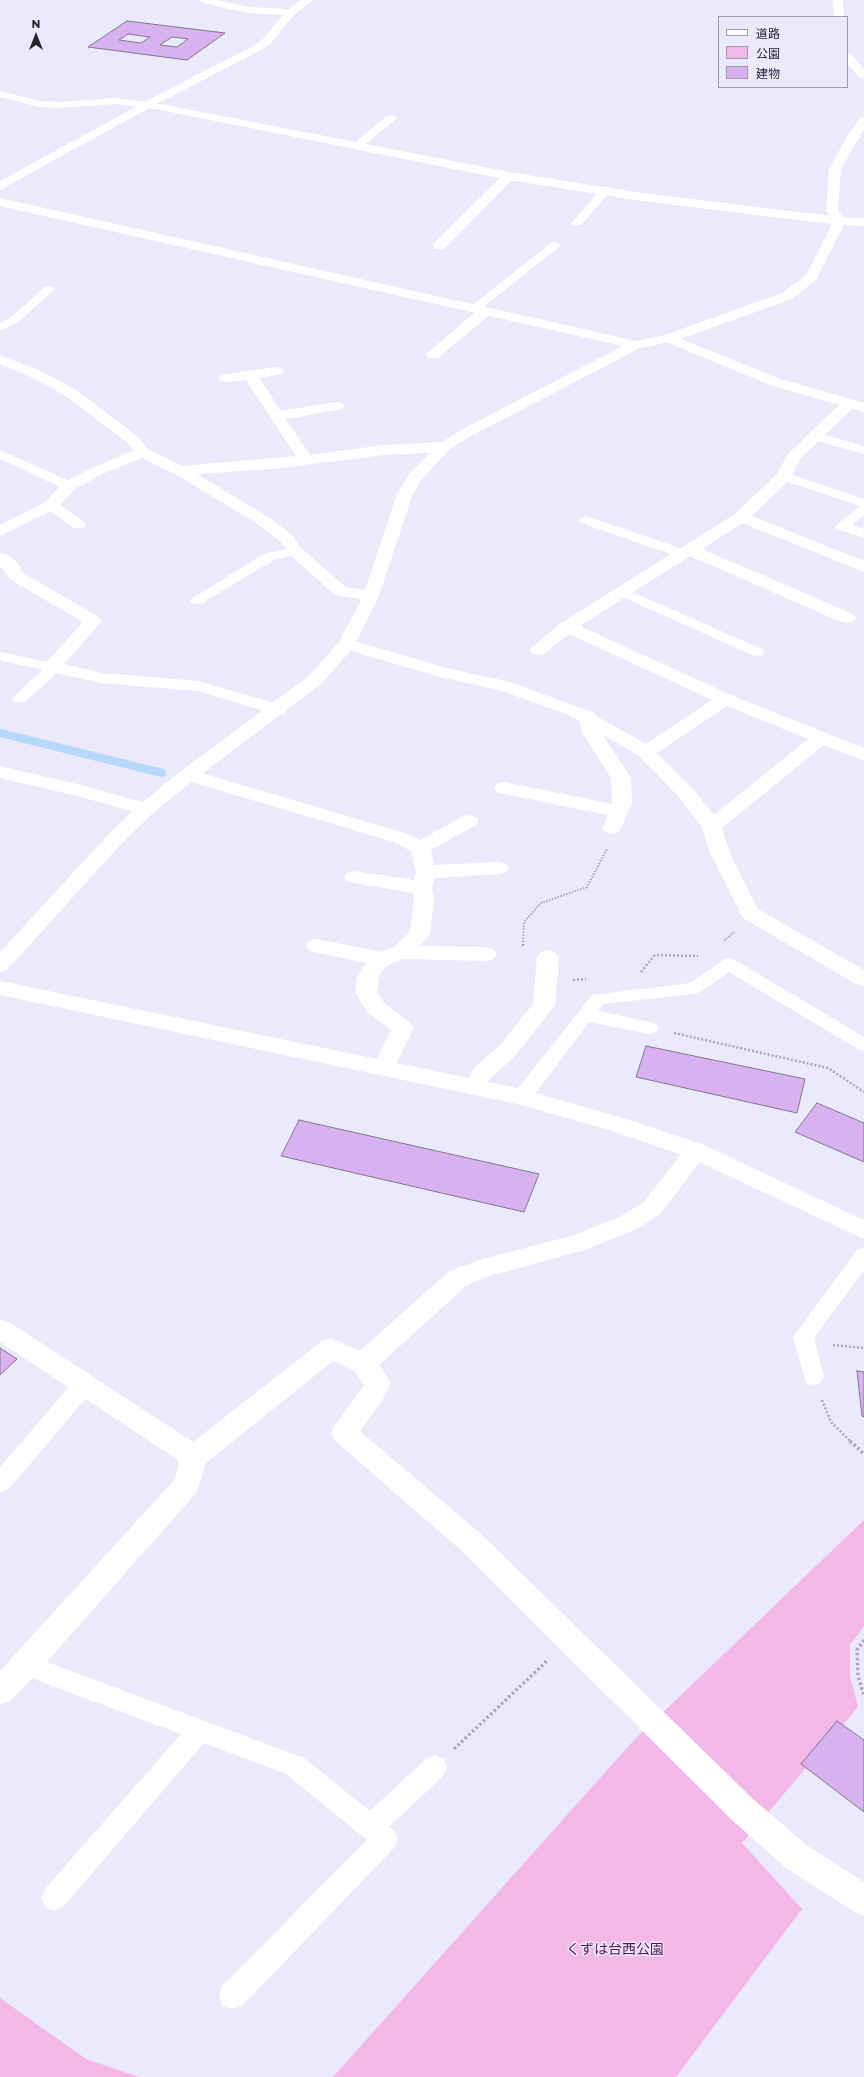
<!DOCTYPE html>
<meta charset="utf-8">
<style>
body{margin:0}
#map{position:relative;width:864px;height:2077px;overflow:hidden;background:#ebe9fc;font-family:Montserrat,"Noto Sans JP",sans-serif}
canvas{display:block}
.legend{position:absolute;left:718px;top:16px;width:130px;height:72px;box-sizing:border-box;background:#ebe9fc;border:1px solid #9c9aa8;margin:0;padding:5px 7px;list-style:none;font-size:12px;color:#25242b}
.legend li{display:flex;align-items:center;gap:8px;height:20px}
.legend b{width:20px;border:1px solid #9c9aa8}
.north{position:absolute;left:16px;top:16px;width:40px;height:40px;-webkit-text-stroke:3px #ebe9fc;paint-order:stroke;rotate:0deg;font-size:11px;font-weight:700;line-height:16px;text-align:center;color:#25242b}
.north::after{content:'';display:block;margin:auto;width:14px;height:18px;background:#25242b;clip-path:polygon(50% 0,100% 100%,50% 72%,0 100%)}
</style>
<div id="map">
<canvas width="864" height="2077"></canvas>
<ul class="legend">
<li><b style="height:5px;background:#fff"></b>道路</li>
<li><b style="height:11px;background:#f3b8e8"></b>公園</li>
<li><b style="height:11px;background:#d7b1f0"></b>建物</li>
</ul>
<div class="north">N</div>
</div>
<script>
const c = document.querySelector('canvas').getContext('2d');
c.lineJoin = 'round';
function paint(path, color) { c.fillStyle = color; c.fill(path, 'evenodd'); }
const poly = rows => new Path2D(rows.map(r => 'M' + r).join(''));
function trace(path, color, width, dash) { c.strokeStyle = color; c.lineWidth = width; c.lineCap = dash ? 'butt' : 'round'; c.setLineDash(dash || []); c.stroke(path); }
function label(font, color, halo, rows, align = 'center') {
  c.font = font + ' Montserrat,"Noto Sans JP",sans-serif'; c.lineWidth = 3; c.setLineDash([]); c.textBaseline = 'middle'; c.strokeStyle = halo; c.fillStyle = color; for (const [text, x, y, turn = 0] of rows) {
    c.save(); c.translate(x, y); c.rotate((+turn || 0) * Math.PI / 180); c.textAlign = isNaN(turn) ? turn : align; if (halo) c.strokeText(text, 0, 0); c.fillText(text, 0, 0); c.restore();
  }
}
const green = poly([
 [864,1520,864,1626,850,1645,850,1676,858,1707,742,1843,802,1909,676,2077,333,2077,634,1740],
 [0,1998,86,2059,139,2077,0,2077]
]);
const stream = poly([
 [0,733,162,773]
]);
const building = poly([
 [127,21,225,33,187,60,88,47,127,21],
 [128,34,150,37,141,43,119,40,128,34],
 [172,37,188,39,177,47,160,45,172,37],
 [646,1046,805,1079,797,1113,636,1077,646,1046],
 [817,1103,864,1123,864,1162,795,1132,817,1103],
 [299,1120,539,1174,524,1212,281,1156,299,1120],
 [0,1348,17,1359,0,1375,0,1348],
 [857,1371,864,1372,864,1417,862,1416,857,1371],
 [837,1721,864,1740,864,1812,801,1764,837,1721]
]);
const pathFar2 = poly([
 [724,941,735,931],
 [523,942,524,922,541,903,587,887,607,849]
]);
const pathFar1 = poly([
 [523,946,523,941],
 [641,972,655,955,698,956],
 [573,980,586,979],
 [674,1033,828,1068,864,1092],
 [833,1345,864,1348],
 [822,1400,831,1422,851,1442]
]);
const path = poly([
 [850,1441,864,1454],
 [864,1640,857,1650,858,1676,864,1696],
 [454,1749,548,1660]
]);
const lane = poly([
 [604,189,609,192,608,194,581,225,573,225,572,223,573,221,600,190,604,189],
 [555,242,560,245,559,247,478,311,470,311,468,309,470,307,551,243,555,242],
 [49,286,53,287,54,289,53,291,17,323,0,331,0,323,9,319,45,287,49,286],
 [815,432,864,446,864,454,811,439,809,436,811,433,815,432],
 [0,450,74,483,75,486,74,489,64,489,0,459,0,450],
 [784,472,864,499,864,515,852,525,864,529,864,538,837,529,835,526,860,506,779,479,778,476,784,472],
 [51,501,56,502,84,522,86,525,84,528,74,528,46,508,44,505,46,502,51,501],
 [586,516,689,551,691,554,689,557,679,557,581,523,579,520,586,516],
 [295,547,300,548,302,551,300,554,274,560,202,603,197,604,192,603,190,600,264,554,295,547],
 [623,588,762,649,764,652,762,655,757,656,752,655,618,595,616,592,618,589,623,588],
 [0,652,57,664,59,667,54,676,24,702,14,702,12,699,14,696,43,670,0,660,0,652],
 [729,958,735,960,864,1037,864,1051,858,1049,729,972,700,992,694,994,603,1004,598,1011,650,1022,656,1024,659,1028,656,1032,650,1034,589,1022,529,1102,522,1104,515,1102,513,1097,515,1092,592,995,690,983,723,960,729,958],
 [864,1247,864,1270,814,1338,824,1377,820,1383,813,1385,806,1383,793,1337,857,1250,864,1247],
 [84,1376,92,1379,95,1385,92,1391,8,1490,0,1492,0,1467,76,1379,84,1376],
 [26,1654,304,1758,370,1811,426,1759,435,1755,444,1759,447,1767,444,1775,389,1827,394,1830,398,1839,394,1848,242,2006,232,2009,222,2006,219,1996,222,1986,367,1840,286,1774,204,1743,63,1907,54,1911,45,1907,41,1898,45,1889,181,1734,18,1673,14,1665,18,1657,26,1654]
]);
const street = poly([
 [199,0,217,0,248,7,289,9,301,0,313,0,295,14,270,44,261,50,162,101,0,190,0,181,154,97,253,46,262,40,283,15,248,13,200,2,199,0],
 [833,0,843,0,844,17,834,17,833,0],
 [847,53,851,54,864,69,864,79,860,78,847,63,847,53],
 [391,115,395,116,397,118,395,120,362,147,354,147,352,145,354,143,387,116,391,115],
 [864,117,864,129,841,169,838,211,846,221,840,225,836,224,826,211,829,169,848,135,860,118,864,117],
 [509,172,515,176,513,179,444,249,434,249,433,246,434,243,505,173,509,172],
 [484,308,489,309,491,312,489,315,438,358,428,358,426,355,428,352,479,309,484,308],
 [669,334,780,379,864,403,864,412,852,409,800,459,790,479,752,516,864,561,864,572,742,523,702,549,853,614,856,618,853,622,847,623,841,622,690,556,580,626,731,695,864,748,864,761,824,745,722,828,729,851,758,909,864,970,864,986,856,984,743,918,709,851,702,827,678,796,639,756,602,734,631,778,632,804,619,832,612,834,605,832,602,828,608,815,504,794,497,792,494,788,497,784,504,782,612,804,611,778,582,732,580,722,569,715,499,690,440,677,341,648,338,644,341,640,347,639,450,669,510,682,595,713,598,717,646,744,712,700,569,634,544,654,538,655,532,654,529,650,561,623,735,514,777,474,788,454,839,405,770,385,664,341,662,338,664,335,669,334],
 [727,706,808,739,714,815,692,788,657,753,727,706],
 [0,355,43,372,76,390,138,437,148,449,182,466,296,456,246,380,226,382,221,381,219,378,221,375,226,374,277,367,282,368,284,371,282,374,259,378,281,411,337,402,342,403,344,406,342,409,337,410,286,419,310,455,384,445,444,442,449,444,452,447,449,450,444,452,384,455,272,469,197,474,270,518,292,535,301,548,346,587,377,592,379,596,377,600,371,601,335,595,289,554,280,541,258,524,175,474,142,458,100,475,75,489,57,508,0,536,0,525,45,502,63,483,90,469,134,450,128,443,66,396,33,378,0,364,0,355],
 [0,553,6,554,17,562,23,573,99,617,102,621,64,664,102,673,199,681,284,706,287,710,284,714,278,715,197,691,102,683,46,671,43,667,46,663,83,622,11,580,0,566,0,553],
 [0,766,85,786,153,805,156,809,153,813,146,815,74,795,0,778,0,766],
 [188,769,408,834,420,840,462,817,469,815,476,817,479,821,476,825,431,850,434,865,499,862,506,864,509,868,506,872,499,874,435,878,432,888,434,901,430,934,420,946,486,947,493,949,497,954,493,959,486,961,403,959,390,964,382,971,379,978,377,992,384,1003,411,1023,414,1028,392,1072,384,1075,376,1072,373,1067,391,1030,368,1013,355,992,357,978,366,963,309,951,306,946,309,941,316,939,382,952,394,947,410,932,414,901,413,893,354,883,347,881,344,877,347,873,354,871,414,880,416,872,411,851,394,842,181,779,179,775,181,771,188,769],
 [548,950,555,952,559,957,555,1005,516,1055,490,1079,483,1092,475,1094,467,1092,464,1086,474,1068,500,1045,533,1004,537,957,541,952,548,950],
 [696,1143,704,1145,708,1151,704,1157,660,1214,639,1228,585,1250,485,1277,466,1286,379,1365,391,1383,381,1403,360,1431,483,1536,754,1800,808,1846,864,1882,864,1916,853,1911,786,1868,732,1820,463,1552,335,1441,331,1433,335,1425,364,1385,354,1371,333,1361,206,1463,197,1492,36,1674,10,1701,0,1704,0,1671,175,1479,179,1461,0,1342,0,1319,9,1322,193,1442,322,1341,331,1338,360,1351,448,1272,479,1260,571,1236,621,1216,644,1202,688,1145,696,1143]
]);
const secondary = poly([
 [0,91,39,101,59,102,116,98,161,104,509,172,642,193,840,217,864,218,864,226,844,225,816,280,792,299,674,341,640,348,469,437,449,450,422,479,413,494,379,596,353,648,321,684,195,779,153,813,121,844,7,970,0,972,0,952,107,836,139,805,181,771,309,676,339,642,363,596,397,494,410,473,439,444,459,431,623,346,0,206,0,198,636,341,665,335,782,293,806,275,832,224,642,201,509,180,161,110,116,104,59,108,39,107,0,97,0,91],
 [0,981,522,1089,627,1119,704,1145,864,1220,864,1239,688,1157,612,1131,522,1105,0,995,0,981]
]);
const nearParknames = [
 ["くずは台西公園",615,1950]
];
paint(green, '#f3b8e8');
trace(stream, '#b7d9f9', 8);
paint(building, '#d7b1f0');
trace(building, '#817887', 1);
trace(pathFar2, '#aba9b9', 2, [1.5, 1.5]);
trace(pathFar1, '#aba9b9', 2.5, [2, 2]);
trace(path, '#aba9b9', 3.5, [2.5, 2.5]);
paint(lane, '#fff');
paint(street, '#fff');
paint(secondary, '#fff');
label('14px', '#571250', '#ebe9fc', nearParknames);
</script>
